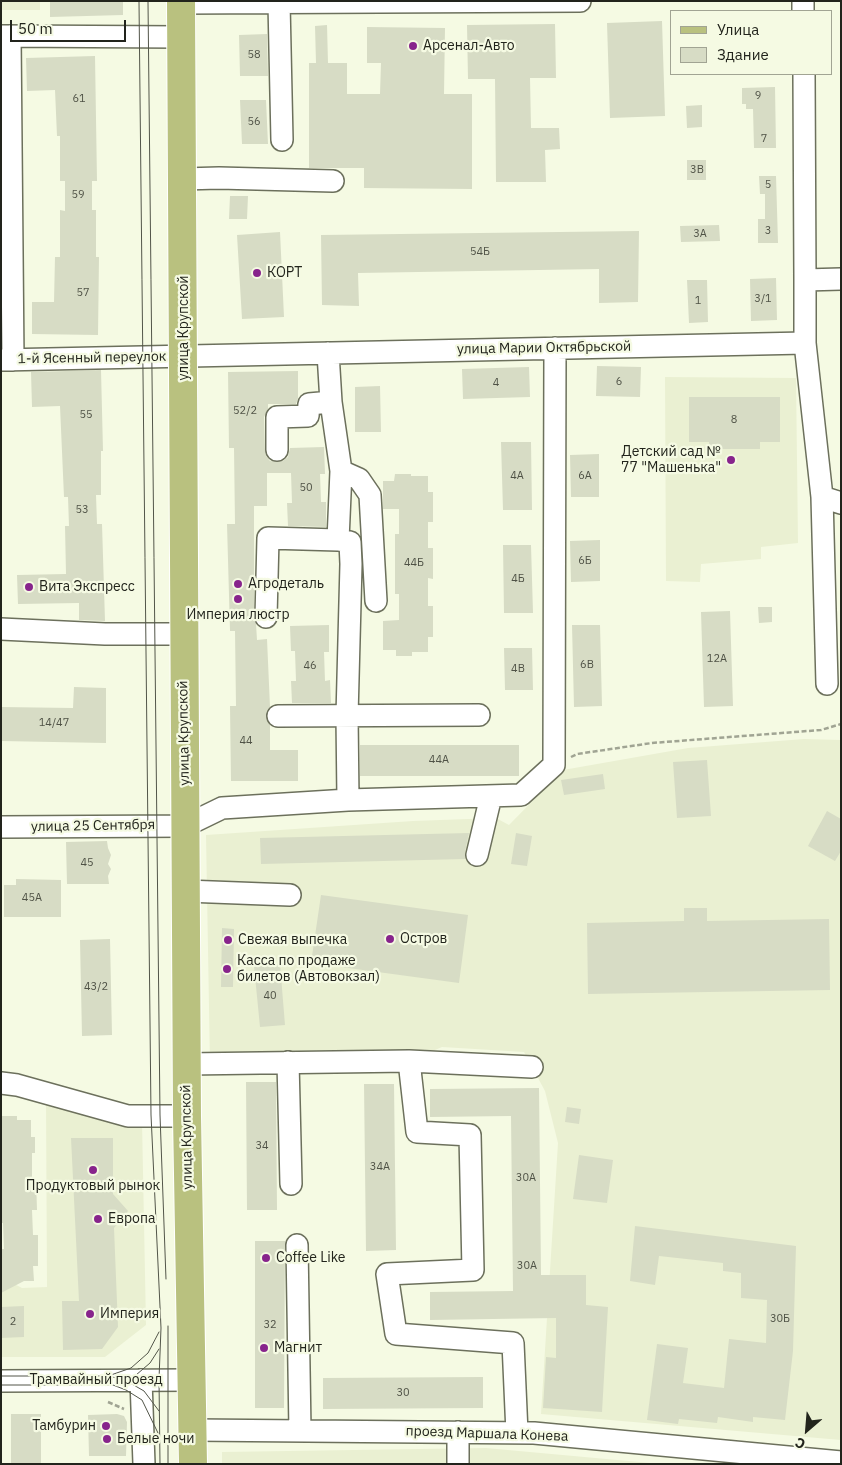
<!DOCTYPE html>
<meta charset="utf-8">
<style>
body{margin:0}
#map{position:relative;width:842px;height:1465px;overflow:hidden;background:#f5fae3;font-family:"IBM Plex Sans",sans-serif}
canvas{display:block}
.frame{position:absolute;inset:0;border:2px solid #22241c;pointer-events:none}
.legend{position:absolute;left:670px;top:10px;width:162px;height:65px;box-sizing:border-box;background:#f5fae3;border:1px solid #a1a493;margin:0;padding:6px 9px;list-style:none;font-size:15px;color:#22241c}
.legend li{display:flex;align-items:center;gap:10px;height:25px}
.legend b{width:25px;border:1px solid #a1a493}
.north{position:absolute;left:782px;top:1405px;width:50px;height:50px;-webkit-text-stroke:4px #f5fae3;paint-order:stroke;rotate:207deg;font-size:14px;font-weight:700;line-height:20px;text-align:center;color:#22241c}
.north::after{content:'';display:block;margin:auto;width:18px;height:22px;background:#22241c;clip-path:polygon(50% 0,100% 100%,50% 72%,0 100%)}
.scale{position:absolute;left:10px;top:20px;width:116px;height:22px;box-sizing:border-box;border:2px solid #22241c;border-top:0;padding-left:6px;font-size:15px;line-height:18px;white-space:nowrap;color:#22241c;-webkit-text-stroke:4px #f5fae3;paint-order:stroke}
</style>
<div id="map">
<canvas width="842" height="1465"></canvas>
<div class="frame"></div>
<ul class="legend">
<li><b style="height:6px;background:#b9c17f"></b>Улица</li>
<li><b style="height:14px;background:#d7dcc5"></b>Здание</li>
</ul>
<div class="north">С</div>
<div class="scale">50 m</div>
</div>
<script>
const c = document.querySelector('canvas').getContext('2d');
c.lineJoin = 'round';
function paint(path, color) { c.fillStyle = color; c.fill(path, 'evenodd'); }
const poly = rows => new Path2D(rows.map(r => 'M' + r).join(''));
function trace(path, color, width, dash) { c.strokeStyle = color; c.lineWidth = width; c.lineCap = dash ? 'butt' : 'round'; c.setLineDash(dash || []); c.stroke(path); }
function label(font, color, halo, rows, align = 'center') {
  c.font = font + ' "IBM Plex Sans",sans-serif'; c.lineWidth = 4.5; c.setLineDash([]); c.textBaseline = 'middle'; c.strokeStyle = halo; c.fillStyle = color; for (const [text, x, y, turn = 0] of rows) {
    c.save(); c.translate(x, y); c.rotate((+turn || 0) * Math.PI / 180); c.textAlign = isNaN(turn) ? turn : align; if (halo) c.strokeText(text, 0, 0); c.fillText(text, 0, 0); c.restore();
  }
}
const built = poly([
 [1,1,40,1,40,10,1,10],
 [665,377,796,378,798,543,761,547,761,559,701,564,700,582,666,581],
 [804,739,841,740,841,1440,541,1414,558,1143,545,1091,524,1052,442,1047,409,1061,210,1064,206,835,413,821,496,818,509,825,563,770,688,748],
 [46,1100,142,1121,146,1325,105,1357,1,1357,1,1277,22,1288,47,1287],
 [486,1448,661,1464,222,1464,222,1452]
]);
const building = poly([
 [50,1,123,1,123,15,50,17],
 [662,21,665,116,610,118,607,23],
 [555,24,556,78,530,78,531,128,559,128,560,149,545,150,546,182,496,182,495,79,468,79,467,25],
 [327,25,328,63,347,63,347,94,380,94,381,63,367,63,367,27,445,28,444,94,472,94,472,189,364,188,364,168,309,168,309,63,316,63,315,26],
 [267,34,268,76,240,76,239,35],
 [95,56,97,181,92,181,92,210,96,210,96,257,99,257,98,335,32,334,32,302,54,302,55,257,60,257,60,210,65,211,65,181,60,181,60,136,57,136,55,90,27,91,26,58],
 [775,87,776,148,754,148,753,109,746,109,746,104,742,104,742,88],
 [240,100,266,100,268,144,242,144],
 [702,105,702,127,687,128,686,106],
 [687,160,706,160,706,180,687,180],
 [759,176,776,176,778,243,758,243,758,219,765,219,765,194,760,194],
 [230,196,248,196,247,219,229,219],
 [719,225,720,241,681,242,680,226],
 [639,231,638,302,599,303,599,269,358,273,359,306,322,305,321,235],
 [280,232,284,317,242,319,237,235],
 [776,278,777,320,751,321,750,279],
 [687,280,707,280,708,322,689,323],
 [597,366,641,367,640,397,596,396],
 [529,367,530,397,463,399,462,369],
 [101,370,103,451,101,451,101,495,96,495,97,524,102,524,105,621,79,620,79,603,18,604,17,575,66,574,65,526,69,526,68,497,64,497,60,406,32,407,31,372],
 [298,371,298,398,296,404,268,404,268,409,264,417,265,450,266,456,270,461,277,462,283,461,288,457,290,448,324,447,325,474,320,474,321,502,326,502,326,527,288,526,287,503,292,503,291,473,267,473,267,506,254,506,254,617,256,624,257,640,267,639,270,707,267,710,266,717,270,725,270,750,298,750,298,781,231,781,230,706,236,706,235,631,230,631,227,524,235,524,234,448,229,448,228,372],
 [380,386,381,432,355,432,355,387],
 [689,397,780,397,780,442,760,442,760,449,709,449,709,442,689,442],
 [501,442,531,442,532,510,503,510],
 [599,454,599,497,571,497,570,455],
 [395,474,411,474,411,476,428,476,428,492,433,492,433,522,428,522,428,548,433,548,433,579,428,578,428,606,433,606,433,637,428,637,428,652,412,652,412,656,396,656,396,650,383,650,383,621,399,620,399,594,395,594,395,534,399,534,399,509,383,509,383,481,394,481],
 [600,540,600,581,571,582,570,541],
 [503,545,531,545,533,613,504,613],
 [758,607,772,607,772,622,759,623],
 [730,611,733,706,704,707,701,612],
 [329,625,329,652,324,652,325,681,330,680,331,703,292,703,291,681,296,681,295,651,291,651,290,626],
 [572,625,600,625,602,706,574,707],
 [504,648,532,648,533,690,505,690],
 [74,687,106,688,106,743,1,741,1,707,73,708],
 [360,745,519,745,519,776,360,776],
 [707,760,711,816,677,818,673,762],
 [603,774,605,789,564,795,561,780],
 [827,811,841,819,841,851,835,861,808,846],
 [469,833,465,852,465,859,261,864,260,838],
 [516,833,532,836,527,866,511,864],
 [107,841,108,848,111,855,108,864,111,869,108,876,109,884,67,884,66,842],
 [16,879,61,880,61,917,4,917,4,885,16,885],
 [321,895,468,915,459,983,311,963],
 [684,908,707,908,707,921,829,919,830,990,588,994,587,923,684,921],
 [222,928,234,929,233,987,221,987],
 [110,939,112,1035,82,1036,80,940],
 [280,964,285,1025,260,1027,254,966],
 [246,1082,276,1082,277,1210,247,1210],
 [364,1084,394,1084,396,1250,366,1251],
 [539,1088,541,1275,586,1275,586,1305,608,1307,602,1412,543,1408,546,1357,556,1358,556,1318,430,1320,430,1292,513,1291,511,1116,430,1117,430,1089],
 [567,1107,581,1109,579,1124,565,1122],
 [1,1116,17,1116,17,1120,31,1120,31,1137,35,1137,35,1153,32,1153,32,1178,36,1178,37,1210,32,1210,33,1235,38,1235,38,1266,33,1266,34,1281,24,1281,1,1293,1,1249,4,1249,3,1223,1,1223],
 [71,1138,113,1138,113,1194,128,1211,114,1228,118,1327,102,1349,63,1350,62,1301,79,1301],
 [579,1155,613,1160,607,1203,573,1199],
 [635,1226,796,1246,793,1351,785,1420,753,1417,753,1422,718,1417,717,1423,679,1419,678,1424,647,1420,657,1344,688,1348,683,1383,724,1388,729,1339,766,1343,767,1300,741,1298,741,1273,723,1271,723,1263,659,1256,655,1285,630,1281],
 [255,1241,285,1241,284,1408,255,1408],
 [24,1306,24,1337,1,1338,1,1307],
 [483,1377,483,1408,323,1409,323,1378],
 [11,1414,41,1414,41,1464,11,1464],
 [117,1414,124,1416,127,1422,126,1456,89,1456,88,1415]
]);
const path = poly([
 [571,757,577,754,652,743,821,730,841,724],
 [108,1402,124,1409]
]);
const minor = poly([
 [803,1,803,11],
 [181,3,580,1],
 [279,3,282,140],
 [1,36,181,37],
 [10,36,13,360],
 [804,74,805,280],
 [183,179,219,178,333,181],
 [805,343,822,497,841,503],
 [1,360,805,343,805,280,841,279],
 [277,450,277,417,308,416,309,404,331,402,328,353],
 [341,471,359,479,370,495,376,601],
 [822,497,827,684],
 [338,540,350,542,351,564,347,716,348,800],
 [266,617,268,538,338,540,341,471,331,402],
 [1,629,105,634,183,634],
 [278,716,479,715],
 [1,827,185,826,222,808,348,800,521,795,554,765,555,348],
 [477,855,491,796],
 [186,891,290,895],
 [409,1061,532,1067],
 [288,1062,291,1184],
 [187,1064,409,1061,417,1132,470,1135,473,1270,387,1274,396,1334,513,1343,517,1433],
 [1,1083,17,1085,128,1116,187,1116],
 [297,1245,300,1431],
 [141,1380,144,1464],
 [1,1381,191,1380],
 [193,1430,534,1433,841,1462],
 [458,1432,458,1464]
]);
const major = poly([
 [181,1,187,1116,193,1464]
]);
const tram = poly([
 [139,1,151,1115,161,1328,159,1379,160,1464],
 [148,1,160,1115,166,1279],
 [168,1326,168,1464],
 [1,1376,108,1376,125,1380,144,1391,159,1411],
 [108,1376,131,1368,148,1353,159,1332],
 [120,1382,136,1375,150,1363,159,1349],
 [1,1385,113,1385,126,1390,142,1400,158,1433]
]);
const markers = [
 [413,46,5,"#87248c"],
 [257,273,5,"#87248c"],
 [731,460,5,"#87248c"],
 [238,584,5,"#87248c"],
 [29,587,5,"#87248c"],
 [238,599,5,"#87248c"],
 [390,939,5,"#87248c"],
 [228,940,5,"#87248c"],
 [227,969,5,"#87248c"],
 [93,1170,5,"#87248c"],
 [98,1219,5,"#87248c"],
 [266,1258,5,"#87248c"],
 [90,1314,5,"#87248c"],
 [264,1348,5,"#87248c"],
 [106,1426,5,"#87248c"],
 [107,1439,5,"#87248c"]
];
const numberNames = [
 ["58",254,55],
 ["9",758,96],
 ["61",79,99],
 ["56",254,122],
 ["7",764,139],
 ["3В",697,170],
 ["5",768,185],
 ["59",78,195],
 ["3",768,231],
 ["3А",700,234],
 ["54Б",480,252],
 ["57",83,293],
 ["3/1",763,299],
 ["1",698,301],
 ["6",619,382],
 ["4",496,383],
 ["52/2",245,411],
 ["55",86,415],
 ["8",734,420],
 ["4А",517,476],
 ["6А",585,476],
 ["50",306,488],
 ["53",82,510],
 ["6Б",585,561],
 ["44Б",414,563],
 ["4Б",518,579],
 ["12А",717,659],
 ["6В",587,665],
 ["46",310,666],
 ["4В",518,669],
 ["14/47",54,723],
 ["44",246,741],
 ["44А",439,760],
 ["45",87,863],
 ["45А",32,898],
 ["43/2",96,987],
 ["40",270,996],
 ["34",262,1146],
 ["34А",380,1167],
 ["30А",526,1178],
 ["30А",527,1266],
 ["30Б",780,1319],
 ["2",13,1322],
 ["32",270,1325],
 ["30",403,1393]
];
const poiNames = [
 ["Арсенал-Авто",423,46],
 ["КОРТ",267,273],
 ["Детский сад №",721,452,"right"],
 ["77 \"Машенька\"",721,468,"right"],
 ["Агродеталь",248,584],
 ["Вита Экспресс",39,587],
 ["Империя люстр",238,615,"center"],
 ["Остров",400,939],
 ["Свежая выпечка",238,940],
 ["Касса по продаже",237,961],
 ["билетов (Автовокзал)",237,977],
 ["Продуктовый рынок",93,1186,"center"],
 ["Европа",108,1219],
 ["Coffee Like",276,1258],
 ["Империя",100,1314],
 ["Магнит",274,1348],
 ["Тамбурин",96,1426,"right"],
 ["Белые ночи",117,1439]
];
const streetNames = [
 ["улица Крупской",184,328,-90],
 ["улица Марии Октябрьской",544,348,-1],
 ["1-й Ясенный переулок",92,358,-1],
 ["улица Крупской",184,733,-91],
 ["улица 25 Сентября",93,826,-1],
 ["улица Крупской",187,1137,-91],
 ["Трамвайный проезд",96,1380],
 ["проезд Маршала Конева",487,1434,2]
];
paint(built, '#eaf0d2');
paint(building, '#d7dcc5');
trace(minor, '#6c705c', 24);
trace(major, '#fff', 30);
trace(path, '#a0a493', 2.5, [5, 2.5]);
trace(minor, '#fff', 21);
trace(major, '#b9c17f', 28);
trace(tram, '#525549', 1);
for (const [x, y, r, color] of markers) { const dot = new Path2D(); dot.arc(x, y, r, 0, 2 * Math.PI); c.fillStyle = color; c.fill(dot); trace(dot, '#f5fae3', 2); }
label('11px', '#4f5246', null, numberNames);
label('14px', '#22241c', '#f5fae3', poiNames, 'left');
label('14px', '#22241c', '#f5fae3', streetNames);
</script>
